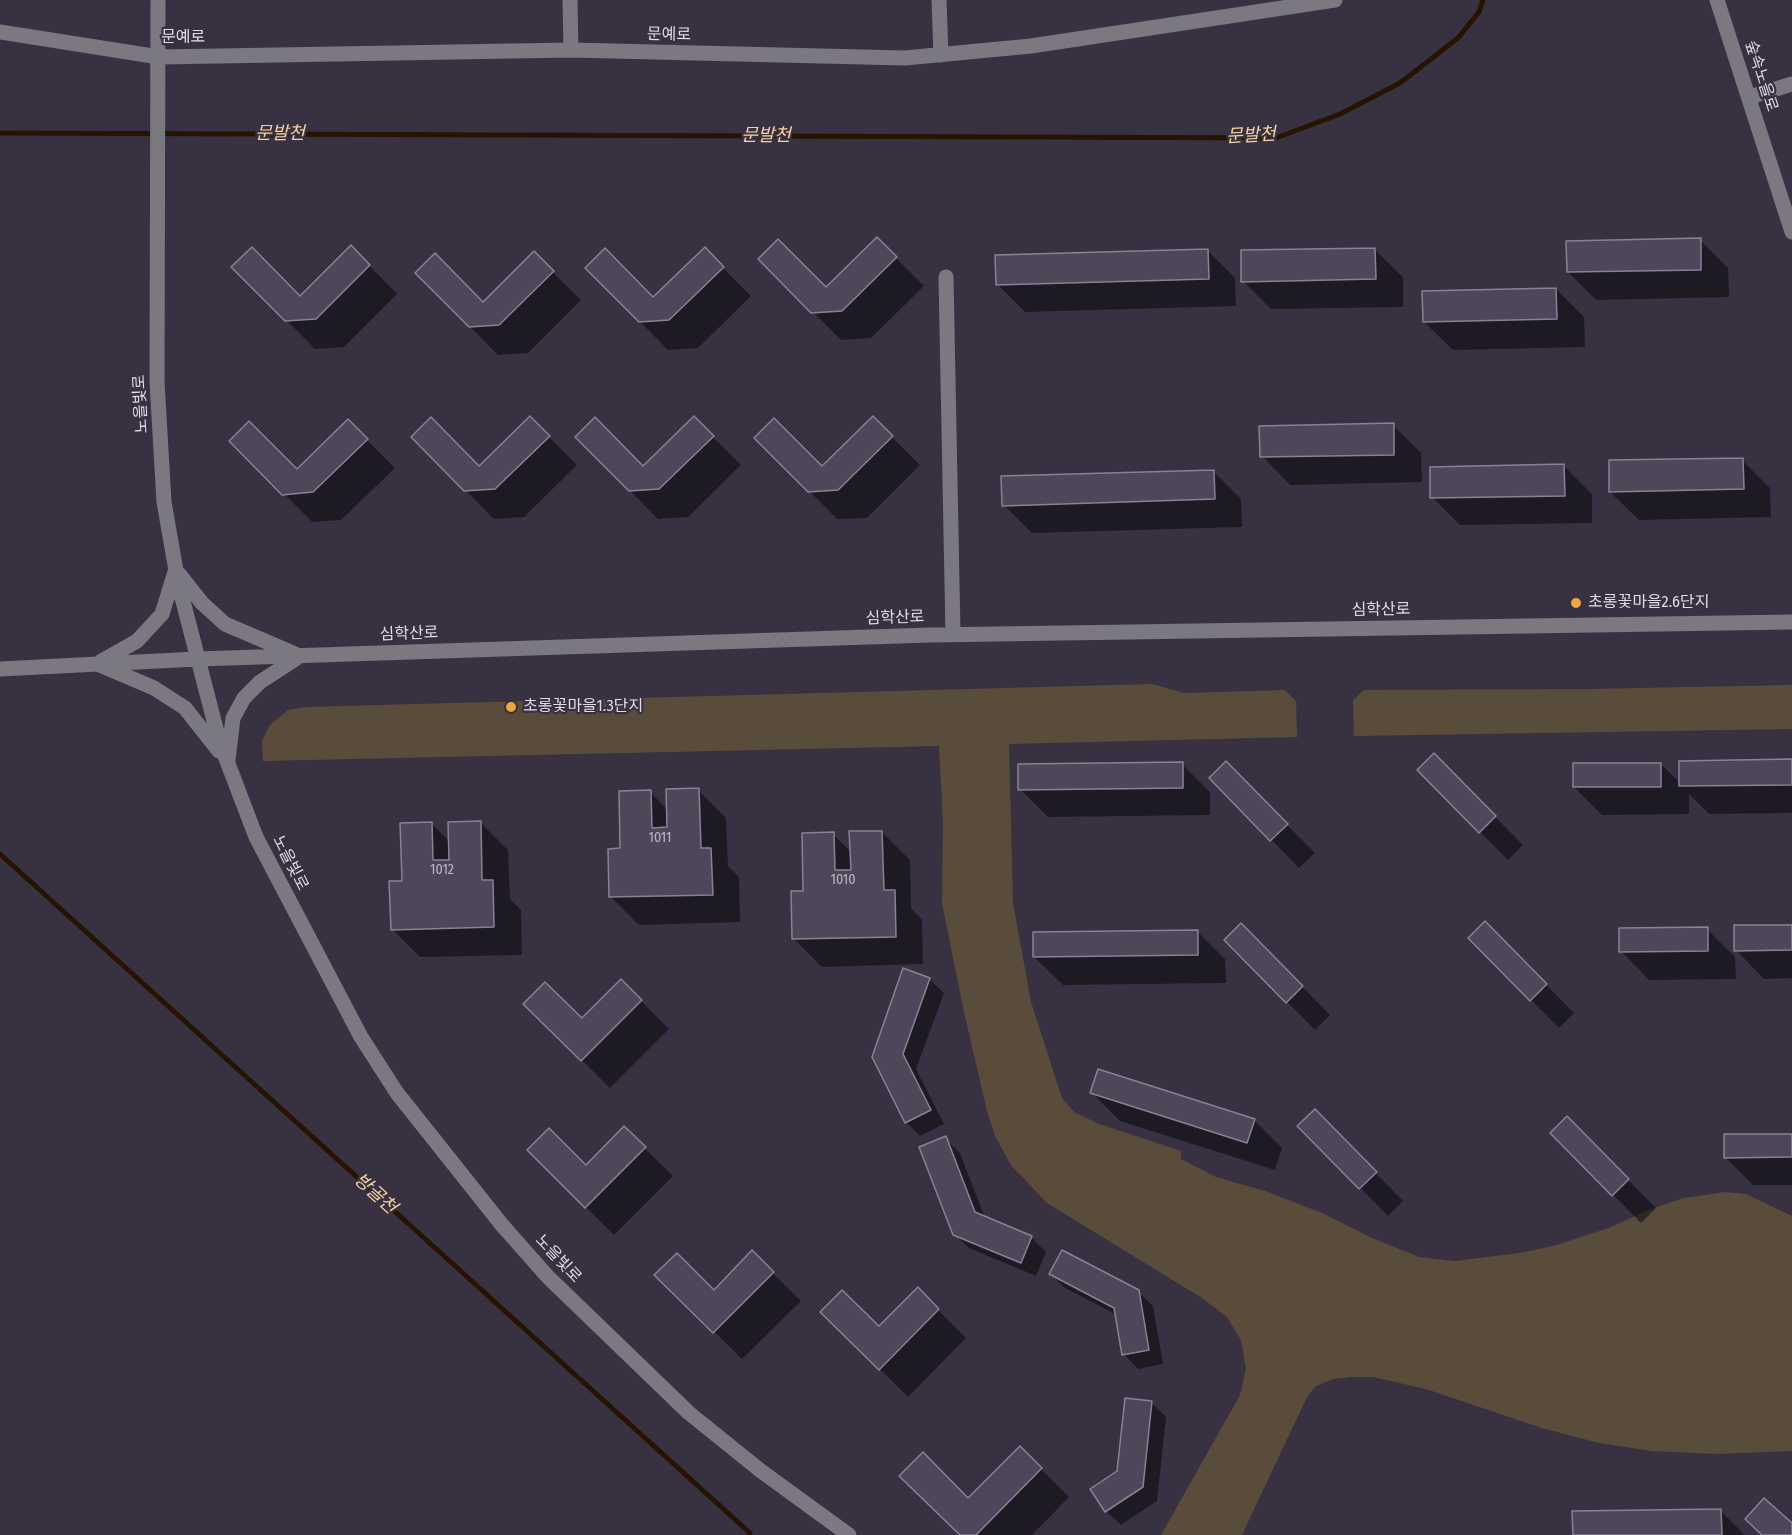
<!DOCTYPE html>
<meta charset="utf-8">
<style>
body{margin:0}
canvas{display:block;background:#373142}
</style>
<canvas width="1792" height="1535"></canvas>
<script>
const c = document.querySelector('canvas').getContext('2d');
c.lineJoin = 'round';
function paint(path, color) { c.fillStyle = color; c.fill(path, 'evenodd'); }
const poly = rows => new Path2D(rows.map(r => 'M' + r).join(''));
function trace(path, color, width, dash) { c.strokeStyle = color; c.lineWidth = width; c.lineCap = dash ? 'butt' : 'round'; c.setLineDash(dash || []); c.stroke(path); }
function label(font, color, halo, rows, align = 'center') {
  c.font = font + ' "Fira Sans Condensed","Noto Sans KR",sans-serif'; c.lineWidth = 4.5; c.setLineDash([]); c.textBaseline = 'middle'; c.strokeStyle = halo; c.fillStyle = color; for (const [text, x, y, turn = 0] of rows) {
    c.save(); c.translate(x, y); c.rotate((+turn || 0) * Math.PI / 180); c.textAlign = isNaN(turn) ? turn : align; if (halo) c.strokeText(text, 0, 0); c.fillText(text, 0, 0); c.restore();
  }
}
const green = poly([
 [1152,684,1184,693,1285,690,1296,701,1297,737,1009,744,1013,903,1031,1002,1062,1098,1074,1112,1099,1124,1181,1151,1181,1159,1216,1177,1265,1191,1322,1213,1372,1238,1419,1257,1455,1261,1520,1253,1553,1246,1609,1228,1648,1210,1684,1198,1725,1192,1746,1194,1792,1216,1792,1451,1716,1454,1652,1451,1599,1443,1542,1428,1426,1389,1373,1377,1350,1377,1333,1379,1316,1386,1307,1397,1242,1535,1161,1535,1240,1395,1246,1369,1241,1340,1227,1317,1202,1298,1047,1203,1011,1165,995,1136,987,1111,964,1012,942,903,943,823,939,746,263,761,262,741,270,725,288,710,306,707],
 [1792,685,1792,729,1354,736,1353,700,1364,690,1589,689]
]);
const shadow = poly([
 [877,239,924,286,871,338,841,340,760,259,826,290],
 [1700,240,1728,268,1729,297,1596,300,1568,272],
 [351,247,397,294,344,347,315,349,233,267,300,298],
 [704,249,751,296,698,348,668,350,587,268,653,299],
 [1374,249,1403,277,1403,307,1271,309,1243,281],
 [1207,250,1235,278,1236,306,1025,312,997,284],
 [534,254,581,300,528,353,498,355,417,273,483,304],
 [1556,289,1584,317,1585,347,1453,350,1424,322],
 [530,418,577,465,524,517,494,519,413,437,479,468],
 [694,418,741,465,688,517,658,519,577,437,643,468],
 [873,418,920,465,867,518,837,519,756,438,822,468],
 [348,421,395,468,341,520,312,522,231,441,297,471],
 [1393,425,1421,453,1422,482,1290,485,1262,456],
 [1742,460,1770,488,1771,517,1639,520,1610,492],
 [1563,465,1592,494,1592,523,1460,525,1432,497],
 [1213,471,1241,499,1242,527,1032,533,1004,505],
 [1434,755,1523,845,1508,860,1419,770],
 [1792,761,1792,813,1709,814,1689,794,1689,814,1602,815,1574,787,1661,764,1681,784],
 [1182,764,1210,792,1210,815,1048,817,1020,789],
 [1226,764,1315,853,1299,868,1211,778],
 [698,790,726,818,728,866,739,877,740,922,639,925,611,897,622,850,650,792,668,810],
 [480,822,508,850,510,899,521,910,522,955,420,957,392,929,404,882,432,824,450,842],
 [882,832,910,860,911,908,922,920,923,964,822,967,794,939,805,892,833,834,851,852],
 [1485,923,1574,1013,1559,1028,1470,938],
 [1241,925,1330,1015,1315,1030,1226,940],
 [1792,926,1792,978,1764,979,1736,950],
 [1707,929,1735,957,1736,979,1649,980,1621,951],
 [1197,931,1225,959,1226,983,1063,985,1034,957],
 [929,979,944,993,916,1069,944,1124,920,1136,906,1122,873,1056],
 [621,981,669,1029,610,1088,525,1004,582,1020],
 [1092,1093,1254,1120,1282,1148,1275,1170,1120,1121],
 [1315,1111,1403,1201,1388,1216,1300,1126],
 [1567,1118,1656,1208,1641,1223,1552,1133],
 [624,1128,673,1176,614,1235,529,1150,586,1167],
 [1792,1135,1792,1185,1753,1185,1725,1157],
 [945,1138,960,1153,985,1218,1032,1238,1046,1252,1036,1276,969,1248,954,1234],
 [752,1253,801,1301,742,1359,657,1275,714,1292],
 [1051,1274,1138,1292,1153,1306,1163,1364,1138,1369,1124,1354,1117,1315,1065,1288],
 [918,1290,966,1338,908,1397,823,1312,879,1329],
 [1151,1402,1166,1417,1157,1501,1121,1525,1106,1511,1118,1472],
 [1020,1448,1069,1497,1032,1535,961,1535,968,1500],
 [1720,1510,1745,1535,1574,1535]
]);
const stream = poly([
 [0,133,1276,138,1340,114,1400,83,1458,38,1479,12,1483,0],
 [0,854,750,1533,749,1535]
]);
const building = poly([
 [877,237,897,257,842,311,811,313,758,259,778,239,826,287,877,237],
 [1701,238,1701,270,1567,272,1566,241,1701,238],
 [351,245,370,265,316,319,285,321,231,267,252,247,300,296,351,245],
 [705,247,724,267,669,320,639,322,585,268,605,248,653,297,705,247],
 [1375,248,1376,279,1241,282,1241,250,1375,248],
 [1208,249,1209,279,996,285,995,255,1208,249],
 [534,251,554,271,499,325,469,327,415,273,435,253,483,302,534,251],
 [1556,288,1557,319,1423,322,1422,291,1556,288],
 [530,416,550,436,495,489,464,491,411,437,431,417,479,466,530,416],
 [694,416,714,436,659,489,629,491,575,437,595,417,643,466,694,416],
 [873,416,893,436,838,490,808,492,754,438,774,418,822,466,873,416],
 [348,419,368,439,313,492,282,495,229,441,249,421,297,469,348,419],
 [1394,423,1394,455,1260,457,1259,426,1394,423],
 [1743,458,1744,489,1609,492,1609,460,1743,458],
 [1564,464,1565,496,1430,498,1430,467,1564,464],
 [1214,470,1215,499,1002,506,1001,476,1214,470],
 [1434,753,1496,816,1479,833,1417,770,1434,753],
 [1792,759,1792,785,1679,786,1679,761,1792,759],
 [1226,761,1288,824,1270,841,1209,778,1226,761],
 [1183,762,1183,788,1018,790,1018,764,1183,762],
 [1573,763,1661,763,1661,787,1573,787,1573,763],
 [699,788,701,848,711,848,713,895,609,897,608,849,620,848,619,791,651,790,652,828,667,827,666,789,699,788],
 [481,821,482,880,493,880,494,927,391,930,389,881,402,881,400,823,432,822,433,860,449,860,448,822,481,821],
 [849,831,882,831,884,890,895,890,896,937,792,939,791,891,803,891,802,833,834,832,835,870,851,870,849,831],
 [1485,921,1547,984,1530,1001,1468,938,1485,921],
 [1241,923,1303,986,1286,1003,1224,940,1241,923],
 [1734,925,1792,925,1792,950,1734,951,1734,925],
 [1708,927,1708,951,1619,952,1619,928,1708,927],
 [1198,930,1198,955,1033,957,1033,932,1198,930],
 [903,968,930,978,903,1054,931,1110,905,1123,872,1057,903,968],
 [621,979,642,1000,581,1061,523,1004,545,982,582,1018,621,979],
 [1098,1069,1255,1119,1247,1143,1090,1093,1098,1069],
 [1315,1109,1377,1172,1359,1189,1297,1126,1315,1109],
 [1567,1116,1629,1179,1612,1196,1550,1133,1567,1116],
 [624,1126,646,1147,585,1208,527,1150,549,1128,586,1165,624,1126],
 [1724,1134,1792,1134,1792,1157,1724,1158,1724,1134],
 [946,1136,975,1212,1032,1236,1021,1263,953,1235,919,1147,946,1136],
 [752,1250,774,1272,713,1333,654,1275,677,1253,714,1290,752,1250],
 [1062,1250,1139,1290,1149,1350,1122,1355,1114,1308,1049,1274,1062,1250],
 [918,1287,939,1309,879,1370,820,1312,842,1290,879,1326,918,1287],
 [1125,1398,1152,1401,1143,1487,1105,1512,1090,1489,1117,1471,1125,1398],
 [1020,1446,1042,1468,976,1535,960,1535,899,1476,923,1452,968,1498,1020,1446],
 [1764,1498,1792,1523,1792,1535,1762,1535,1745,1519,1764,1498],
 [1721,1509,1722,1535,1573,1535,1572,1511,1721,1509]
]);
const minor = poly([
 [158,0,157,382,164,502,178,582,219,740,256,837,361,1037,397,1093,502,1225,548,1277,689,1413,761,1471,849,1535],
 [570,0,571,50],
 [939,0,941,55],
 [1717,0,1792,232],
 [0,32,159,57,571,50,905,58,1031,46,1335,0],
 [1750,97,1792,84],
 [946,277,953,634],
 [179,574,202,603,225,624,295,654],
 [100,662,137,641,162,614,175,572],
 [100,665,154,688,185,708,219,751],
 [0,669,197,659,930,635,1792,622],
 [228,760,233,718,244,698,260,682,300,656]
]);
const markers = [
 [1576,603,6,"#efa73d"],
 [511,707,6,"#efa73d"]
];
const numberNames = [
 ["1011",660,838],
 ["1012",442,870],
 ["1010",843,880]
];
const streetNames = [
 ["문예로",669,35,1],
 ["문예로",183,38],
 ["숲속노을로",1761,76,72],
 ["노을빛로",141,404,-93],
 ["심학산로",1381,610,-1],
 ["심학산로",895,618,-2],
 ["심학산로",409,634,-2],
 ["노을빛로",290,863,63],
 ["노을빛로",558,1259,47]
];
const poiNames = [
 ["초롱꽃마을2.6단지",1588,603],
 ["초롱꽃마을1.3단지",523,707]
];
const waterNames = [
 ["문발천",280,134],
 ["문발천",766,136],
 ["문발천",1251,136,-3],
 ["방골천",375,1194,42]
];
paint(green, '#5a4c3b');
paint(shadow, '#0007');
trace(stream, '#261400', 5);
paint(building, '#4e4759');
trace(building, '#898196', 1.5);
trace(minor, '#7b7881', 15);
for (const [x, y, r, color] of markers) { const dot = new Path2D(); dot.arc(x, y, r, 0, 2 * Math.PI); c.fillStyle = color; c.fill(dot); trace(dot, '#373142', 2); }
label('14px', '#bbb6c4', null, numberNames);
label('16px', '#dfdbe7', '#373142', streetNames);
label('16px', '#dfdbe7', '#373142', poiNames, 'left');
label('italic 18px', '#f9d19e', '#373142', waterNames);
</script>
